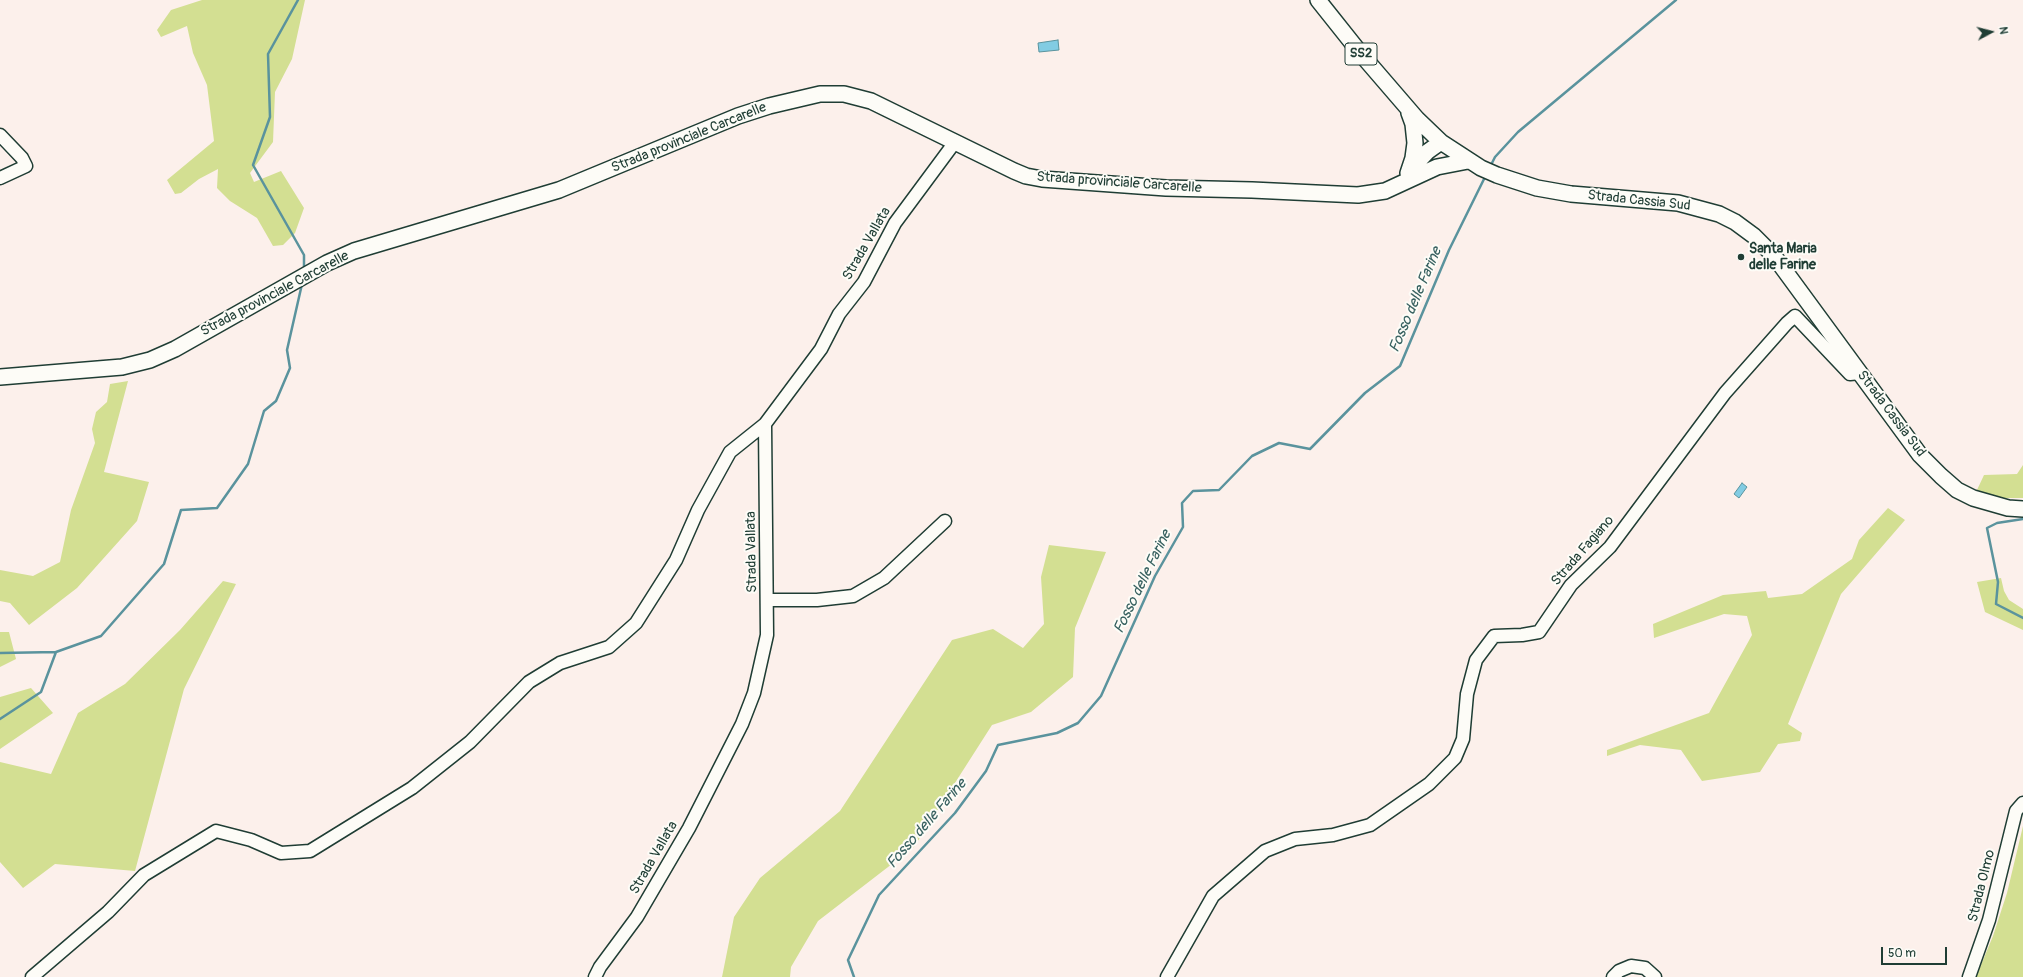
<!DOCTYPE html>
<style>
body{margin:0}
#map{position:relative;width:2023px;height:977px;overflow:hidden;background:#fcf0eb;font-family:Pangolin,sans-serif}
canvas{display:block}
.north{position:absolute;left:1971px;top:12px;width:40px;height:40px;-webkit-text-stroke:3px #fdfcf7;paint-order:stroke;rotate:83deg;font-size:11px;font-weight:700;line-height:16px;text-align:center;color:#1f3d34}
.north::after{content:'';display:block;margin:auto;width:14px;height:18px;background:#1f3d34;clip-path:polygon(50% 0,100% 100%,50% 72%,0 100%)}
.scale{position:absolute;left:1881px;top:947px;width:66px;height:18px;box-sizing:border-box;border:2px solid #1f3d34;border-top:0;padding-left:5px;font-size:12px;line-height:14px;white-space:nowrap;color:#1f3d34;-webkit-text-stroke:3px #fdfcf7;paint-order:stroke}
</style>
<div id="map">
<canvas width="2023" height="977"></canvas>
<div class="north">N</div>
<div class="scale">50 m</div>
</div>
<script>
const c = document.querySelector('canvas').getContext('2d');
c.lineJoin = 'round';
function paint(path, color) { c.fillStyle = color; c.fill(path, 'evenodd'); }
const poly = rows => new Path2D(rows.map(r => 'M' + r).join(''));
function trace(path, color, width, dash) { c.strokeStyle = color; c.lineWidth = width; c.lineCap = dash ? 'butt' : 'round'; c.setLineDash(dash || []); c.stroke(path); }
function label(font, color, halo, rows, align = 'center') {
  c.font = font + ' Pangolin,sans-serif'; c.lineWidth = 4; c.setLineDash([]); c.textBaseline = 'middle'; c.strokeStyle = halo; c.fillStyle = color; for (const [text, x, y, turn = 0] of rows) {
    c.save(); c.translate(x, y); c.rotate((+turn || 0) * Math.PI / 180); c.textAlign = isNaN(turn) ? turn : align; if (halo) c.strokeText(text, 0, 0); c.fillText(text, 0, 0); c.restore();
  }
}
const green = poly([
 [202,0,305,0,292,59,275,92,273,142,250,173,254,182,281,171,304,208,295,233,283,245,273,246,257,218,230,201,217,188,218,169,199,179,181,193,175,194,167,180,214,141,207,85,193,53,187,26,161,37,157,30,171,10],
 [128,381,104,472,149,482,137,521,77,588,29,625,10,603,0,601,0,570,33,576,60,562,71,510,95,443,92,429,96,412,107,402,110,384],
 [2023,465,2023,498,1999,498,1977,490,1984,475,2017,474],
 [1888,508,1905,520,1841,594,1788,724,1802,733,1800,741,1778,744,1760,772,1702,781,1681,750,1640,745,1607,756,1607,750,1709,713,1752,635,1747,616,1724,614,1654,638,1653,624,1723,595,1766,591,1768,598,1802,594,1852,559,1859,540],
 [1049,545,1106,552,1075,628,1073,677,1031,712,992,725,914,847,818,921,791,967,790,977,722,977,734,917,760,878,840,811,952,640,993,629,1023,648,1044,624,1041,577],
 [2001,578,2004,591,2009,600,2023,609,2023,630,1985,612,1977,582],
 [223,581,236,584,184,689,135,871,55,864,23,888,0,862,0,762,51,774,78,713,125,684,180,630],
 [0,632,9,632,16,659,0,667],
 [31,688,53,713,0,749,0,697],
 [2023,826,2023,977,1976,977,1993,936,2007,893]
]);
const water = poly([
 [1058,40,1059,50,1039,52,1038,43,1058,40],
 [1742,483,1747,487,1739,498,1734,494,1742,483]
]);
const stream = poly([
 [298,0,268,54,270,117,253,165,304,255,304,269],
 [1490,167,1495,157,1518,132,1676,0],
 [2023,519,1997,523,1987,528,1998,582,1996,604,2023,618],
 [0,653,56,652],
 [0,719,41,692,56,652,101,636,164,564,181,510,217,508,248,464,264,411,276,401,290,368,287,350,302,284],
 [854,977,848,960,879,895,955,813,986,771,998,745,1057,733,1078,723,1101,696,1155,576,1183,527,1182,503,1193,491,1219,490,1252,456,1279,443,1310,449,1365,393,1400,366,1449,250,1486,175]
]);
const minor = poly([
 [0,135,22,158,26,166,0,178],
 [767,600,817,600,853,596,884,578,945,521],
 [32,977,108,912,144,875,216,831,251,840,281,853,310,851,412,788,470,742,529,682,560,663,609,647,636,623,676,560,698,510,730,452,765,424],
 [595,977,600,967,637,917,689,828,742,724,754,693,767,635,765,424,821,349,839,314,864,282,895,223,955,142],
 [1167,977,1213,896,1265,851,1295,839,1333,835,1370,825,1429,784,1455,758,1463,739,1467,694,1476,660,1494,636,1522,635,1539,632,1571,585,1610,547,1725,393,1787,323,1795,316,1850,374,1860,373],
 [1613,977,1619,971,1631,966,1645,968,1655,977],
 [1969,977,1989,920,2016,811,2023,803]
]);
const major = poly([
 [1318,0,1361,54,1417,119,1441,142,1481,168,1497,175,1537,188,1571,194,1678,203,1719,214,1735,222,1754,236,1774,256,1920,455,1941,476,1957,490,1973,498,2008,508,2023,509],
 [1411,169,1427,152,1441,142],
 [1408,173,1413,158,1415,143,1413,124,1409,113],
 [0,377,122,367,150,360,175,349,327,263,354,251,559,190,738,116,769,106,820,94,844,94,871,101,1014,171,1026,176,1042,179,1166,188,1252,190,1358,195,1385,191,1437,167,1468,161]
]);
const markers = [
 [1741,257,4,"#1f3d34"]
];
const shields = [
 [1361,54,32]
];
const shieldNames = [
 ["SS2",1361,54]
];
const streetNames = [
 ["Strada provinciale Carcarelle",689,138,-22],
 ["Strada provinciale Carcarelle",1119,183,4],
 ["Strada Cassia Sud",1639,201,6],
 ["Strada Vallata",867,244,-60],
 ["Strada provinciale Carcarelle",275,294,-28],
 ["Strada Cassia Sud",1891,414,53],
 ["Strada Fagiano",1583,551,-49],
 ["Strada Vallata",752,552,-91],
 ["Strada Vallata",654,858,-60],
 ["Strada Olmo",1982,886,-76]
];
const poiNames = [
 ["Santa Maria",1749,249],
 ["delle Farine",1749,265]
];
const waterNames = [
 ["Fosso delle Farine",1416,300,-67],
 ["Fosso delle Farine",1143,582,-64],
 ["Fosso delle Farine",927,824,-49]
];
paint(green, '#d3df92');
paint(water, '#82cce3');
trace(water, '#5a939d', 1);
trace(stream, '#5a939d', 2.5);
trace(minor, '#1f3d34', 15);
trace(major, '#1f3d34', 18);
trace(minor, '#fdfcf7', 12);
trace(major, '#fdfcf7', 15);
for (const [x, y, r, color] of markers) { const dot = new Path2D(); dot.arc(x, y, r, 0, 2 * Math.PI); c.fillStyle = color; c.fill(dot); trace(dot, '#fdfcf7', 1.5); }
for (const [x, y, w] of shields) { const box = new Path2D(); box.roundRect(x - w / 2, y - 11, w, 22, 3); c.fillStyle = '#fdfcf7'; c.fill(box); trace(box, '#1f3d34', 1); }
label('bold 13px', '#1f3d34', null, shieldNames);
label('14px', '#1f3d34', '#fdfcf7', streetNames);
label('bold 14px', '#1f3d34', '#fdfcf7', poiNames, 'left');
label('italic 15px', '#386160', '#fdfcf7', waterNames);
</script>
